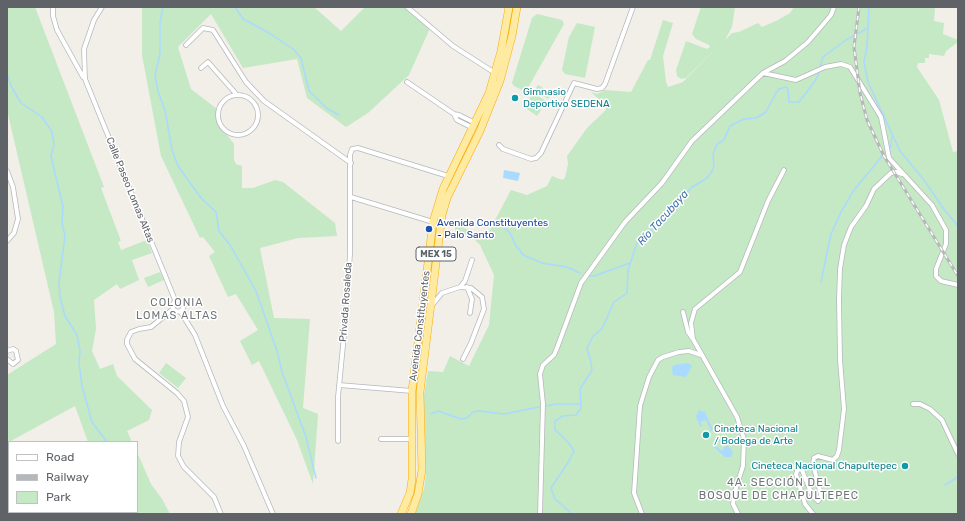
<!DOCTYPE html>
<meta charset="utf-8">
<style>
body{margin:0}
#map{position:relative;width:965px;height:521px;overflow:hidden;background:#f1efe8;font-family:Rubik,sans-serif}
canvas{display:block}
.frame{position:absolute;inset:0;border:8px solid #5f6368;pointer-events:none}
.legend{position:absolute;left:8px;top:441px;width:130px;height:72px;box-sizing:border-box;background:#fff;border:1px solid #bfc1c3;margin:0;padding:5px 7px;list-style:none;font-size:12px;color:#5f6368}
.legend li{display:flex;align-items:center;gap:8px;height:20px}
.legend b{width:20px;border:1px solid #bfc1c3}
</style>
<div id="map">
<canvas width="965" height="521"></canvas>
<div class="frame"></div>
<ul class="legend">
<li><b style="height:5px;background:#fff"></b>Road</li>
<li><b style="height:5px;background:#b6b7b8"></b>Railway</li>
<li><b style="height:11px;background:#c5e8c5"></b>Park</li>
</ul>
</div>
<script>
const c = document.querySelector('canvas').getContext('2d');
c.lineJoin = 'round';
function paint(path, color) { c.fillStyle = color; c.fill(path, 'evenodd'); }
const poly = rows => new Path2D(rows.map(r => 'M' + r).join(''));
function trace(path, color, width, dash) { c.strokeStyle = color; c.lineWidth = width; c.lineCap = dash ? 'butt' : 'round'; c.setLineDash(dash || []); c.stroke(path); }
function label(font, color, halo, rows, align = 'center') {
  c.font = font + ' Rubik,sans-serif'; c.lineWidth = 3; c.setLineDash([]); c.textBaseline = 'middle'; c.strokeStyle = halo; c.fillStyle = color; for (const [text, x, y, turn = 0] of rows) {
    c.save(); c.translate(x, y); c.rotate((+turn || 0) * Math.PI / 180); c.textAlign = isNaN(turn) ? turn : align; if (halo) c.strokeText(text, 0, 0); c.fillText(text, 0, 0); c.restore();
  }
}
const green = poly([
 [7,7,35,7,104,187,101,188,121,241,118,242,121,250,147,240,152,253,132,260,139,280,120,289,117,284,94,300,96,329,92,351,100,369,113,364,117,376,152,410,149,420,127,431,132,442,88,442,75,406,7,443,7,375,56,344,54,312,7,110],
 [142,7,314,7,341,31,365,7,404,7,430,28,409,75,368,113,346,127,307,98,297,59,243,68,211,14,178,47,191,89,217,109,217,122,234,144,234,160,236,164,242,166,242,188,253,188,275,180,283,182,335,223,337,236,298,238,260,248,274,318,310,319,303,408,318,414,313,484,297,440,259,361,252,365,240,341,258,330,236,294,228,297,209,256,215,252,203,237,200,238,161,156,142,55],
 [701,7,735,7,732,27,725,40,732,33,739,32,758,23,762,27,776,21,790,13,794,7,954,7,935,8,934,21,944,23,943,34,958,40,958,42,946,51,944,56,929,54,929,58,925,58,925,63,918,63,917,67,939,100,953,152,958,151,958,514,415,514,424,489,426,475,424,395,428,371,443,372,450,356,469,366,489,325,494,275,480,245,471,236,455,232,455,223,485,239,511,190,527,195,547,186,552,176,562,180,565,178,568,164,567,156,587,128,606,110,606,106,591,92,597,94,605,90,631,92,648,60,650,60,663,20,673,23,663,56,666,82,668,87,683,82,721,43,686,78,681,79,677,76,676,70,686,41,707,49,710,47,709,45,696,39,692,34],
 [537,14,562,20,564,24,529,86,522,90,514,86,512,83,532,18],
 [577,23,595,27,585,78,565,74,562,70,569,37],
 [538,85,551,93,548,99,534,91],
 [533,93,546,101,543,107,529,99],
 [528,101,541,110,537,116,524,107],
 [160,272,164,280,148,287,144,278],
 [166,363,186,378,178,388,159,373],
 [137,452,151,484,162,499,170,514,116,514,115,512,137,512]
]);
const water = poly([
 [504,170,520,173,518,181,503,178],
 [688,363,692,366,686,377,673,375,672,367,674,365],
 [699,410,705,412,713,430,711,431,706,420,700,422,702,426,700,427,696,416],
 [719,439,733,451,731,457,725,457,713,446,714,445,722,451,725,446,717,440]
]);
const stream = poly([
 [163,7,160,23,160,54,155,75,158,91,165,110,172,150,178,166,201,198,216,212,219,231,230,245,256,291,277,351,282,372,306,437,316,478],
 [235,7,243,19,269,33,293,49,301,58,309,91,328,109,339,115],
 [869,7,867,47,864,62,868,82,900,151,924,180,943,208,958,226],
 [820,67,823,57,846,40,868,28],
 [7,74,11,86,21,103,42,117,52,132,54,145,51,156,63,207,62,223,65,236,59,282,60,297,65,316,77,335,80,351,79,363,82,386,92,422,107,442],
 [890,149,892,137],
 [499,223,510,233,515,244,523,255,542,263,567,267,580,273],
 [588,276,594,276,630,263],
 [821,282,831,234,841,212,854,190,883,155],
 [546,406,555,404,580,404],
 [431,414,438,411,461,419,467,418,473,412,479,411,504,414,539,407],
 [945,485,958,477],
 [137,511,138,514],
 [572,514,555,499,551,488,569,461,574,451,568,442,555,430,555,421,563,416,576,415,581,408,580,389,592,370,591,362,587,348,593,336,602,329,614,302,627,293,628,270,637,243,660,222,691,188,707,178,712,171,714,166,713,154,717,144,724,140,730,126,744,119,756,118,766,112,776,93,779,89,786,87,788,89,789,102,799,102,815,81,820,71]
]);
const minor = poly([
 [53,7,53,16,57,30,83,77],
 [102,7,94,20,84,49,85,79,175,300],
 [407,7,453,46,495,73],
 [186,45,203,28,213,30,246,82,264,101,351,163],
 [201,68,208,62,237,95],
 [763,73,785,61,808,42,831,15,834,7],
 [407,82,454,114,459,115,475,123],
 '218 115a20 20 0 1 1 40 0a20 20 0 1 1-40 0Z',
 [454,114,457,120,473,128],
 [499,145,503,149,531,159,536,158,541,153,574,83,597,89,602,88,605,84,633,7],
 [7,171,13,187,18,219,14,233,7,241],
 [351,197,433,222],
 [460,287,465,281,472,260],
 [467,287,472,299,470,313],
 '172.5 306a5.5 5.5 0 1 1 11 0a5.5 5.5 0 1 1-11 0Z',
 [433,304,442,293,460,287,471,288,482,297,484,309,471,343,463,359],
 [173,309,151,327,139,329,131,332,127,340,127,344,135,359,177,393,184,401,188,417,179,442,178,456,184,467,214,497,221,514],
 [180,311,195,335,223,406,244,446,273,514],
 [683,312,688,332,693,339],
 [7,351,13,349,16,351,18,360,13,364,7,359],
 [339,385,412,391],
 [913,404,920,404,930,409,942,420,958,454],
 [381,439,412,439],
 [338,441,338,397,345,325,350,254,350,155,352,149,358,148,448,176],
 [540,514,543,404,540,374,543,365,554,355,557,348,581,283,625,222,662,183,692,141,763,73,796,80,825,67,841,64,850,67,881,117,889,158,932,205,946,230,946,244,936,269,936,276,941,281,958,285],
 [642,514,634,493,640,406,649,377,658,360,663,357,679,352,689,351,701,355],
 [738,514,733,504,735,491,743,466,744,439,737,417,693,339,691,323,695,309,740,272,768,201,784,170],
 [813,514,805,504,796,474,798,469,802,470,812,495,818,501,821,495,813,464,814,458,818,456,833,460,837,456,839,450,844,409,840,360,839,299,840,269,844,245,851,227,866,206,874,189,891,173,896,172,902,174]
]);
const secondary = poly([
 [7,504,9,507],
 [11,512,12,514]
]);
const trunk = poly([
 [401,514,410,493,412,479,412,391,433,222,443,189,489,93,501,51,509,7],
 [411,514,418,494,422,470,420,392,442,215,447,198,480,131,500,81,512,36,517,7]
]);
const rail = poly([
 [859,7,854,47,860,93,867,120,884,156,958,276]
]);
const markers = [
 [515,98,4,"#0f9aa8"],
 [429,229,4,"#1a4fb4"],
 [706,435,4,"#0f9aa8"],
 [905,466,4,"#0f9aa8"]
];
const shields = [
 [436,254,40]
];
const shieldNames = [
 ["MEX 15",436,254]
];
const cultureNames = [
 ["Gimnasio",523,92],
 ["Deportivo SEDENA",523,104],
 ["Cineteca Nacional",714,429],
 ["/ Bodega de Arte",714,441],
 ["Cineteca Nacional Chapultepec",897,466,"right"]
];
const streetNames = [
 ["Calle Paseo Lomas Altas",130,190,68],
 ["Privada Rosaleda",346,302,-86],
 ["Avenida Constituyentes",420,326,-83]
];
const transitNames = [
 ["Avenida Constituyentes",437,223],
 ["- Palo Santo",437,235]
];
const waterNames = [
 ["Río Tacubaya",663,218,-48]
];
const neighbourhoodNames = [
 ["COLONIA",177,303],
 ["LOMAS ALTAS",177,316],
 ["4A. SECCIÓN DEL",779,483],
 ["BOSQUE DE CHAPULTEPEC",779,496]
];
paint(green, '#c5e8c5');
paint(water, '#aadaff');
trace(stream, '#aadaff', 1.5);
trace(minor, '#b5b8bc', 5.5);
trace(secondary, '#b6babf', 8);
trace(trunk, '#f9ab00', 8);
trace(minor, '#fff', 4);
trace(secondary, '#fff', 6);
trace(trunk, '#feeaa1', 7);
trace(rail, '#b6b7b8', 3);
trace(rail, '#fff', 1.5, [4.5]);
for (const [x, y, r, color] of markers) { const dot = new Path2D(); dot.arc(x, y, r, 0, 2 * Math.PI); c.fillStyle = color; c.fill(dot); trace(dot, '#fff', 1.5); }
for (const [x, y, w] of shields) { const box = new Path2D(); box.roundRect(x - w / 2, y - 7, w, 14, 3); c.fillStyle = '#fff'; c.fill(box); trace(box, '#5f6368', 1); }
label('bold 9px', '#5f6368', null, shieldNames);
label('10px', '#0d838f', '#fff', cultureNames, 'left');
label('10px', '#5f6368', '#fff', streetNames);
label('10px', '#164399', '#fff', transitNames, 'left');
label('italic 11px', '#4174aa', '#fff', waterNames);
c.letterSpacing = '1px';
label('11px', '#70757a', '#fff', neighbourhoodNames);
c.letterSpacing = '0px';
</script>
